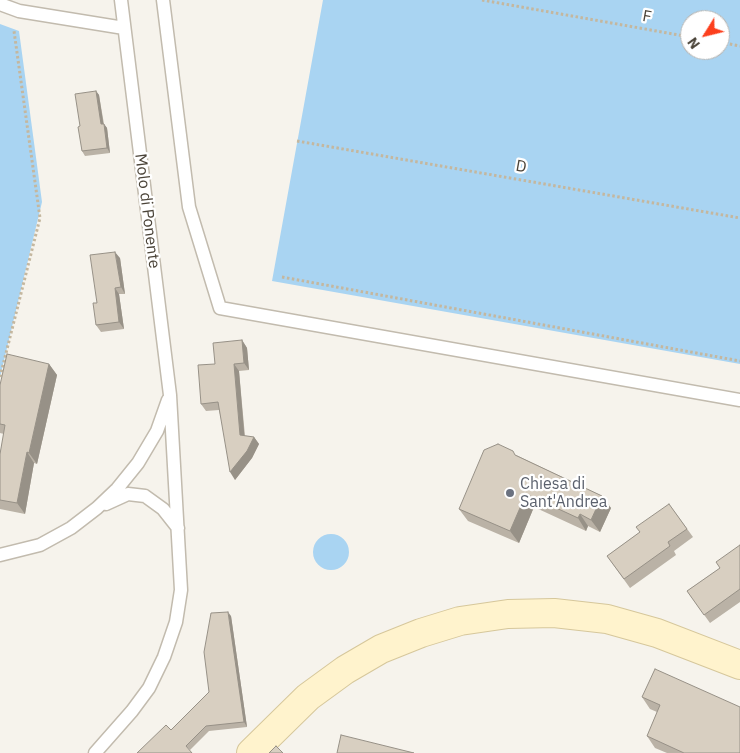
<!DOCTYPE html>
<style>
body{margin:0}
#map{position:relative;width:740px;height:753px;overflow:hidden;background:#f6f3ec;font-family:"IBM Plex Sans",sans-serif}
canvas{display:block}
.north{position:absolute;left:680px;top:10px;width:50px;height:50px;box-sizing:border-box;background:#fff;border:1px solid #b7b4b0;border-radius:50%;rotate:234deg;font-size:14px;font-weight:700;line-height:20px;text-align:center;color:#4b4439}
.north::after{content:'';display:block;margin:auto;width:18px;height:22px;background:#fc3f1d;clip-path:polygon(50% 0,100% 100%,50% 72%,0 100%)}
</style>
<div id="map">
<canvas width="740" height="753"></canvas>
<div class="north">N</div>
</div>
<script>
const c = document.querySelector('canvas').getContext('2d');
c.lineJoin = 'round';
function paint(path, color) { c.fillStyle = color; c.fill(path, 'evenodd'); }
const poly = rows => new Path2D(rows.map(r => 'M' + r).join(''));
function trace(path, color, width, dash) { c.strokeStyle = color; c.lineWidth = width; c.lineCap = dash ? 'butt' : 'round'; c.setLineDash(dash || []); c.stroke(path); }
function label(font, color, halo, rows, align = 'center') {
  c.font = font + ' "IBM Plex Sans",sans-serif'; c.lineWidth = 4.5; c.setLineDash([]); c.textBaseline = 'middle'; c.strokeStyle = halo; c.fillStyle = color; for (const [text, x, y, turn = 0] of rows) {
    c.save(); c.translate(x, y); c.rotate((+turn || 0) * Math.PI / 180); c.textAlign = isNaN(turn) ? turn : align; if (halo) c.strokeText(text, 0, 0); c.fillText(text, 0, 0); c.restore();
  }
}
const water = poly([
 [323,0,740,0,740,364,272,281],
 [690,20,720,20,720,50,690,50],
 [0,24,19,31,42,202,0,377],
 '313 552a18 18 0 1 1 36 0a18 18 0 1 1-36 0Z'
]);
const path = poly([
 [482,0,690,37],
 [720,42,740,46],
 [297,141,740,218],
 [282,277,740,361],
 [0,377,40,218,14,31,12,31]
]);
const lane = poly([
 [163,0,189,207,220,308,740,400],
 [0,4,19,11,124,28],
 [106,504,128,494,145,496,163,509,178,528],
 [0,555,40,545,71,528,97,508,117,489,138,463,157,431,168,400],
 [95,753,132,711,149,688,164,657,176,622,181,590,170,395,121,0]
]);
const secondary = poly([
 [251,753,308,697,345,670,381,649,421,633,460,621,508,614,554,613,607,619,657,633,740,665]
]);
const wall = poly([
 [96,91,99,95,104,124,107,128,110,153,85,156,82,151,80,126],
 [120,258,125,294,119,294,124,329,101,332,96,325,97,303],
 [242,340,247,348,249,370,239,371,245,436,254,437,259,444,252,458,235,480,219,410,206,411,201,404,215,364],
 [49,364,57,375,37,464,34,463,25,514,0,509,0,454,4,434,0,433,0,385],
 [516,455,602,496,611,508,600,532,588,526,586,531,534,507,519,543,468,521,459,509],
 [669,504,693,537,674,551,676,555,630,588,607,556,640,532],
 [740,545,740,602,710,623,687,591,720,568],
 [231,616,247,727,209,731,190,750,171,730,209,692],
 [642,697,740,707,740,753,667,753,655,748,647,736,657,712,650,709]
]);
const shadedWall = poly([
 [96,91,99,95,104,128,101,124],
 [104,124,107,128,110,153,107,148],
 [115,252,120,258,125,294,121,287],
 [115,288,119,294,124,329,119,322],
 [242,340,247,348,249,370,244,363],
 [49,364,57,375,37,464,29,453],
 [234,364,239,371,245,443,240,435],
 [254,437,259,444,252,458,235,480,230,472],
 [27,452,34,463,25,514,17,503],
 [526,494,534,507,519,543,510,531],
 [602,496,611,508,600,532,591,520],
 [580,514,588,526,586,531,578,518],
 [228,612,231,616,247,727,244,722]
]);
const building = poly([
 [96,91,101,124,104,124,107,148,82,151,78,127,80,126,75,94,96,91],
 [115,252,121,287,115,288,119,322,96,325,93,303,97,303,90,255,115,252],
 [242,340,244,363,234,364,240,435,254,437,247,451,230,472,218,402,201,404,198,365,215,364,213,343,242,340],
 [7,354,49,364,29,453,27,452,17,503,0,500,0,454,5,425,0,424,0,385,7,354],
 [498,444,513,451,515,455,602,496,591,520,580,514,578,518,526,494,510,531,459,509,484,450,498,444],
 [669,504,687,529,668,542,670,546,624,579,607,556,640,532,636,527,669,504],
 [740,545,740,589,704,615,687,591,720,568,716,562,740,545],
 [228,612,244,722,206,726,186,746,192,753,137,753,166,725,171,730,209,692,204,652,211,613,228,612],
 [655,669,740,707,740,753,684,753,647,736,660,705,642,697,655,669],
 [341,735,414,753,337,753,341,735],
 [276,746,283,753,269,753,276,746]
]);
const markers = [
 [510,493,5,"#6b7280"]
];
const streetNames = [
 ["F",647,17,10],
 ["D",521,167,10],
 ["Molo di Ponente",147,211,83]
];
const worshipNames = [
 ["Chiesa di",520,484],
 ["Sant'Andrea",520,502]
];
paint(water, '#a9d4f2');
trace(lane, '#c2bbae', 15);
trace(secondary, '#d6c79b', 30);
trace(path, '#c4b79f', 3, [2.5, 2.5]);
trace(lane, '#fff', 12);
trace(secondary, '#fff3cd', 28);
paint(wall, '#bab2a6');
paint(shadedWall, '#979187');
paint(building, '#d8cfc1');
trace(building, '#979187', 1);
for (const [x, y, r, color] of markers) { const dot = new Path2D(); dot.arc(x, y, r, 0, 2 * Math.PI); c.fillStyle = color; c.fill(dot); trace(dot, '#fff', 2); }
label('16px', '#4b4439', '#fff', streetNames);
label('16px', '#5b616d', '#fff', worshipNames, 'left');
</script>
